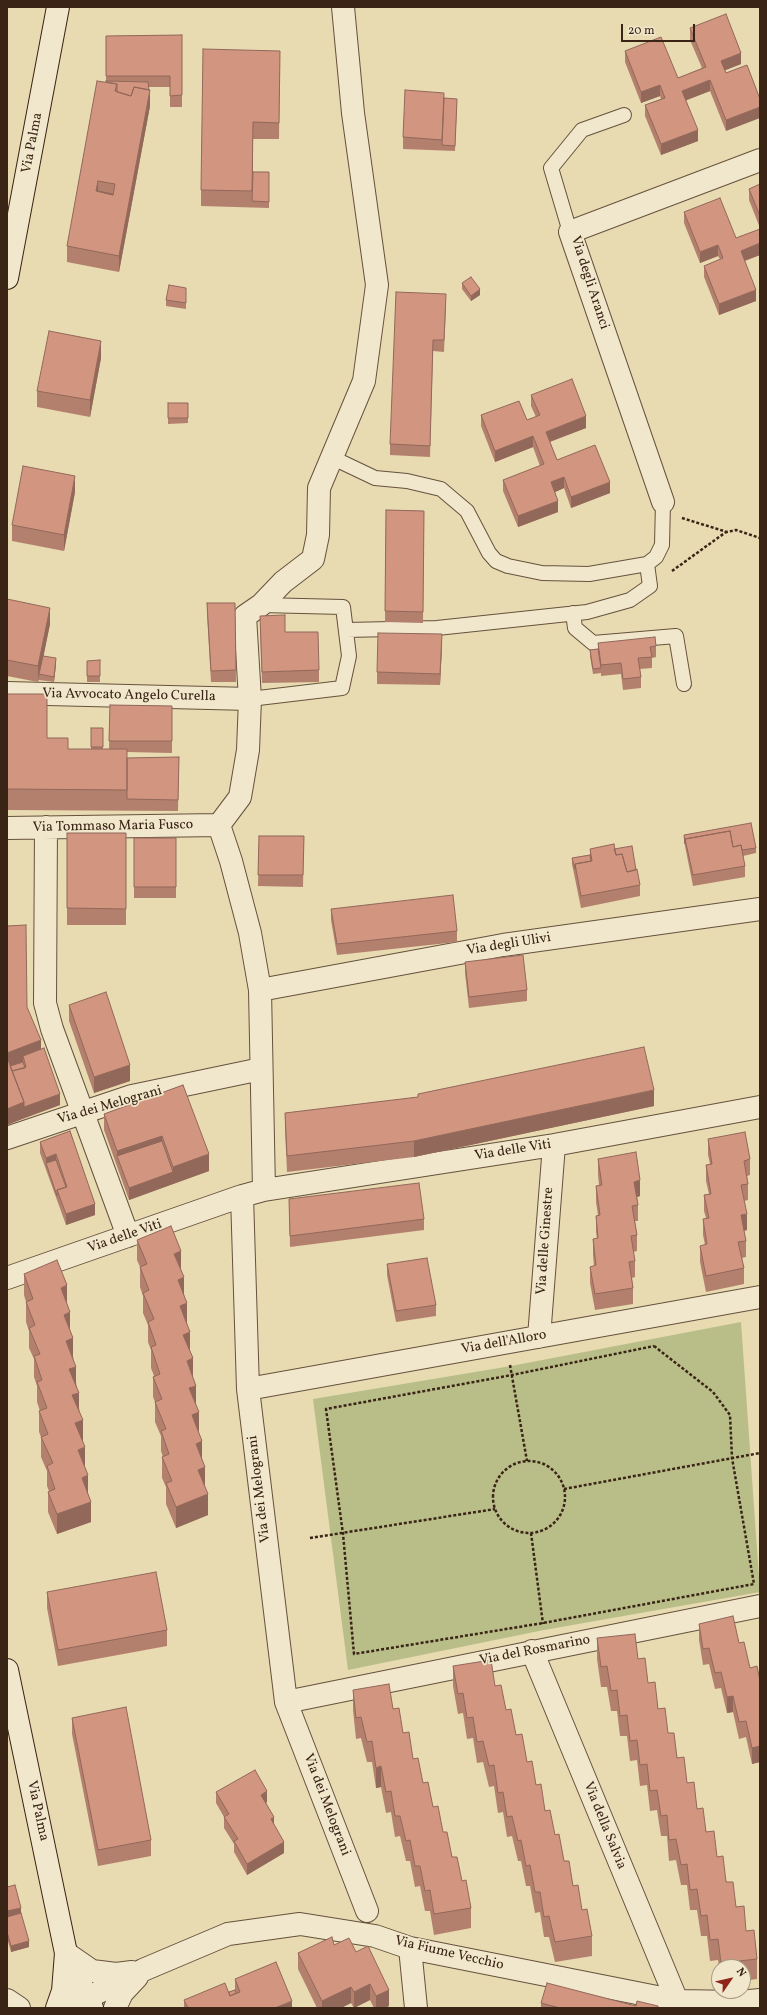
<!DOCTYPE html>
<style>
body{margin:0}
#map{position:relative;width:767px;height:2015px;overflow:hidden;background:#e8dab1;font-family:Vollkorn,serif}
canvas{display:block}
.frame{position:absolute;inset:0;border:8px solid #3a2416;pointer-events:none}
.north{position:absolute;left:711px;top:1959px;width:40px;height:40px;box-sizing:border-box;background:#f0e7cc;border:1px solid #a79983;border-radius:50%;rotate:56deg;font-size:11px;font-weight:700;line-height:16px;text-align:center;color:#3a2416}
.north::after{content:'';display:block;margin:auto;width:14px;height:18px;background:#8f2418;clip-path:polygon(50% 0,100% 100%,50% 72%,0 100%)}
.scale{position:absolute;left:621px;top:24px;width:74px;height:18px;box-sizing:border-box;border:2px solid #3a2416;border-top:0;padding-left:5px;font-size:12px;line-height:14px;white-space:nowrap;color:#3a2416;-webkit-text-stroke:3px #f0e7cc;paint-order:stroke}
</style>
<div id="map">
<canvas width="767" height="2015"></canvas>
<div class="frame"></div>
<div class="north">N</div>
<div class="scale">20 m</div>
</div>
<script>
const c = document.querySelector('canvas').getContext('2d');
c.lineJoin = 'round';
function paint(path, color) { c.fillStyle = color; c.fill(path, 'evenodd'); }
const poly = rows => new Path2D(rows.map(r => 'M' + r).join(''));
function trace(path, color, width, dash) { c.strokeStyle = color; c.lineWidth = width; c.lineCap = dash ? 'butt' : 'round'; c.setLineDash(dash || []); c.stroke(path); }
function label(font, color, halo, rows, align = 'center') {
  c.font = font + ' Vollkorn,serif'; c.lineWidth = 3.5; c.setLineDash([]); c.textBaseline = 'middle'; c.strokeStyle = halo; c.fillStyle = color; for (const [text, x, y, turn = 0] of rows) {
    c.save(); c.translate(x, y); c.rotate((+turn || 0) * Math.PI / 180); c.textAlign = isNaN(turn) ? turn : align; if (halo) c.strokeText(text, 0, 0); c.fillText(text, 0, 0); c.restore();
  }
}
const green = poly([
 [741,1322,760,1592,544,1630,348,1670,313,1399,511,1366]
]);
const path = poly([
 [682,518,727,532,736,530,760,538],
 [672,571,726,532],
 [654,1346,713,1392,730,1415,732,1458,754,1584,543,1623,354,1654,343,1534,326,1409,512,1375,654,1346],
 [510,1365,527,1461],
 '493 1497a36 36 0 1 1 72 0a36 36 0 1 1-72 0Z',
 [564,1489,760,1453],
 [531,1533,543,1624],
 [310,1538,495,1509]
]);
const service = poly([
 [570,232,551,168,582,130,624,115],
 [333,458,375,478,407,481,441,489,467,511,489,553,496,561,508,566,542,573,589,574,647,564,656,557,662,545,663,502],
 [573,613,575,628,593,643,676,636,684,684],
 [346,630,437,628,587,612,630,600,650,586,647,564],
 [250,699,342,688,349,656,343,607,261,605]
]);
const minor = poly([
 [663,502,570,232,760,160],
 [7,693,250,699],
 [219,825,231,861,250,933,260,990,264,1190,242,1196,248,1389,286,1702,367,1911],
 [219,825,240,797,248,750,250,699,245,616,261,605,283,582,313,559,318,535,319,488,364,381,377,285,353,113,343,7],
 [46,827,45,1003,52,1029,128,1236],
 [7,828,219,825],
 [260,990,503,945,760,909],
 [7,1138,132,1096,261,1069],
 [264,1190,554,1145,760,1107],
 [7,1278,242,1196],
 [539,1337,554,1145],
 [248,1389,760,1297],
 [532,1651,677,2001],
 [286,1702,760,1606],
 [410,1948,416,2008],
 [66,1953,92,1971,116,1974,132,1972],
 [72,2008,89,1997,143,1970,228,1934,300,1924,375,1936,410,1948,677,2001,740,2002,760,2000],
 [115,2008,122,1993,137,1977]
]);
const tertiary = poly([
 [7,2000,19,2008]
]);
const secondary = poly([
 [7,278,58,7],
 [7,1670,66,1953,92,2008],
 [57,2008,63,1991,66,1953]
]);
const wall = poly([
 [690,28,741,64,725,70,726,73,726,131,710,91,686,100,698,141,661,155,645,116,645,105,661,99,660,96,641,103,625,62,625,51,678,78,702,68,690,40],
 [182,35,182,107,170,107,170,87,148,87,150,106,119,272,67,262,67,246,106,82,106,36],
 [280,51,279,139,253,139,253,181,269,172,269,208,201,206,201,190],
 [444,98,457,105,455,151,403,149,403,137],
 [760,184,760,228,749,200,749,189],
 [684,212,736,238,760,229,760,255,745,261,756,301,719,315,704,277,704,266,720,259,718,256,700,263,684,223],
 [462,283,480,295,471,301,462,289],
 [186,288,186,309,166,306,166,300],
 [446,305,444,352,433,351,430,457,390,455,390,444],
 [101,358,90,417,37,407,37,391],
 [531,395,586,428,550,442,557,460,610,493,571,508,564,488,555,492,558,512,518,527,503,491,503,480,540,466,533,447,495,462,481,426,481,415,527,420,536,417,531,406],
 [168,403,188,403,188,423,168,424],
 [75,492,64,551,12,541,12,525],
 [386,510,424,511,423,623,385,622],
 [7,599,50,624,43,656,56,664,54,682,39,680,39,679,38,682,7,676],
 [207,603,235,603,236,682,211,682,207,614],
 [260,627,285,632,319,670,319,682,262,683],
 [598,643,656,646,656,657,652,658,652,668,640,669,641,677,641,688,623,690,621,674,601,676,601,673,593,674,590,656,590,650,598,649],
 [442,645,440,685,377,684,377,672],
 [100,660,100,682,87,682,87,661],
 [7,694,47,738,68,749,91,749,91,728,103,728,103,749,109,749,110,705,172,706,172,753,127,752,127,758,179,757,178,811,7,810],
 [67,833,126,833,126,925,67,925],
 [684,835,756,848,756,853,743,856,745,866,745,877,693,886,684,841],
 [259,836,304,836,303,887,258,886],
 [134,838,176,838,176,898,134,898],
 [590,849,614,849,636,870,640,885,640,896,581,908,572,864,572,858,590,855],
 [331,909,457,931,457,942,337,955,331,920],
 [7,926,27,1007,41,1050,60,1105,7,1125],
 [465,962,527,990,527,1001,469,1008,465,973],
 [69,1005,130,1081,94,1093,69,1021],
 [183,1085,209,1171,129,1200,104,1130,104,1114],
 [418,1094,654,1106,414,1157,287,1172,285,1129,285,1113,418,1097],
 [70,1131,95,1215,66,1225,40,1153,40,1142],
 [708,1139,750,1159,750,1175,747,1176,748,1184,748,1200,744,1201,747,1230,744,1231,746,1241,746,1257,742,1258,744,1268,744,1284,706,1292,700,1262,700,1246,705,1245,703,1235,703,1219,706,1218,704,1211,704,1195,709,1194,706,1181,706,1165,710,1164,708,1155],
 [598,1159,640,1196,637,1197,638,1205,638,1221,635,1221,637,1235,637,1251,633,1252,635,1261,635,1277,632,1278,633,1288,633,1304,595,1310,590,1283,590,1267,594,1266,593,1255,593,1239,597,1239,596,1232,596,1216,598,1215,596,1202,596,1186,599,1185,598,1175],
 [289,1199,424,1219,424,1230,290,1247],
 [137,1240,181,1270,208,1515,176,1528,166,1504,166,1487,162,1478,162,1457,163,1457,161,1451,161,1436,155,1422,155,1402,153,1397,153,1377,154,1376,151,1368,151,1350,148,1342,148,1325,143,1313,143,1296,140,1287,140,1267,137,1260],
 [387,1264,436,1305,436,1316,396,1322,387,1275],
 [24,1274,67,1304,83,1441,85,1467,91,1522,57,1534,48,1512,48,1492,49,1491,47,1486,47,1471,41,1457,41,1437,39,1432,39,1411,40,1411,37,1402,37,1386,34,1377,34,1359,29,1348,29,1331,26,1322,26,1302,24,1295],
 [47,1592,167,1630,167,1646,58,1666,47,1608],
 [699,1624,739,1643,750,1668,760,1681,760,1762,752,1764,746,1737,739,1739,733,1712,727,1713,721,1688,715,1689,709,1664,703,1665,699,1640],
 [597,1638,638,1659,668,1733,697,1809,717,1857,757,1959,757,1979,743,1981,743,1967,719,1967,718,1960,710,1961,707,1936,701,1936,697,1910,690,1910,687,1885,681,1885,676,1860,669,1861,667,1836,661,1836,657,1810,650,1811,647,1785,640,1786,637,1760,630,1761,627,1736,620,1736,617,1711,611,1711,607,1687,601,1687,597,1659],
 [453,1666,495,1686,516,1735,536,1785,592,1936,592,1956,555,1962,549,1937,544,1937,540,1912,535,1913,530,1886,526,1886,521,1861,518,1861,512,1836,507,1837,503,1812,498,1813,494,1786,489,1787,483,1762,477,1763,473,1738,467,1739,463,1713,458,1714,453,1686],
 [353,1690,393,1709,462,1881,471,1908,471,1928,434,1935,430,1911,425,1911,420,1886,415,1887,410,1861,406,1861,400,1836,395,1837,391,1812,386,1813,381,1787,376,1788,372,1762,367,1762,361,1738,356,1739,353,1710],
 [72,1718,151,1840,151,1856,98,1866,72,1734],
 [216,1792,267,1802,266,1803,284,1853,247,1875,234,1852,234,1844,224,1828,224,1817,216,1803],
 [7,1887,21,1913,29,1947,11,1952,7,1938],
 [334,1945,356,1952,389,2006,384,2008,374,2008,370,2000,354,2008,351,2003,341,2008,317,2008,298,1969,298,1953],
 [235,1979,292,2008,184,2008,184,2000,229,1992,235,1990],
 [541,2003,636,2006,658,2008,541,2008]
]);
const shadedWall = poly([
 [741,53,741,64,721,72,721,61],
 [710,80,710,91,682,102,682,91],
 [660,85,660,96,641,103,641,92],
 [150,90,150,106,119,272,119,256],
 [760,107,760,118,726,131,726,120],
 [698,130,698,141,661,155,661,144],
 [98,181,98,197,96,191],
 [760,243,760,255,741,262,741,251],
 [718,245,718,256,700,263,700,252],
 [480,289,480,295,471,301,471,296],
 [756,290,756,301,719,315,719,304],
 [101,341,101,358,90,417,90,400],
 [586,416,586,428,546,443,546,432],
 [533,436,533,447,495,462,495,451],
 [75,476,75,492,64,551,64,535],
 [564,477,564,488,551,494,551,482],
 [610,482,610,493,571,508,571,497],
 [558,501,558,512,518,527,518,516],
 [50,608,50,624,40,674,39,674,38,682,38,666],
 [442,634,442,645,440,685,440,674],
 [56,658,56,664,54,682,54,677],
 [41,1040,41,1061,23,1056,23,1067,7,1067,7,1053],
 [130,1065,130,1081,94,1093,94,1077],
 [654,1090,654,1106,414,1157,414,1141],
 [60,1094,60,1105,24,1118,24,1107],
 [24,1102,24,1118,7,1125,7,1109],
 [162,1136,162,1152,117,1156,117,1167,117,1151],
 [56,1154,56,1165,46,1163,46,1169,46,1158],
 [209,1154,209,1171,173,1184,173,1167],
 [173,1172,173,1184,129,1200,129,1188],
 [640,1180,640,1196,634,1198,634,1182],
 [95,1204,95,1215,66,1225,66,1214],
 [747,1214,747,1230,741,1231,741,1215],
 [181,1251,181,1271,174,1254],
 [184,1277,184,1297,178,1280],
 [67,1285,67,1306,61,1288],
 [187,1303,187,1323,180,1327,180,1306],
 [70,1312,70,1332,64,1315],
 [190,1332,190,1352,183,1335],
 [73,1338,73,1358,66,1341],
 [193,1358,193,1378,187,1361],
 [76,1367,76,1387,69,1369],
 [196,1386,196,1406,189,1388],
 [79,1393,79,1413,72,1395],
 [199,1412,199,1432,192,1415],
 [83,1420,83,1441,75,1444,75,1423],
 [202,1441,202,1462,196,1444],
 [85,1447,85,1467,78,1450],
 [205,1467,205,1487,198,1470],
 [88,1475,88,1496,82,1478],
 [208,1494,208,1515,176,1528,176,1507],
 [91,1502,91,1522,57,1534,57,1514],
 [733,1696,733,1712,727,1713,727,1697],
 [760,1746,760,1762,752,1764,752,1748],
 [381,1766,381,1787,376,1788,376,1768],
 [267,1791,267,1802,261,1806,261,1795],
 [274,1817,274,1829,271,1819],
 [284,1842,284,1853,247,1875,247,1864],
 [21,1908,21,1919,7,1923,7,1911],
 [29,1941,29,1947,11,1952,11,1946],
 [370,1984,370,2000,354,2008,354,1992],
 [351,1987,351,2003,341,2008,322,2008,322,2001],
 [389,1990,389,2006,384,2008,376,2008,376,1996],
 [292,2001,292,2008,275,2008]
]);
const building = poly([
 [726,14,741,53,721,61,726,73,747,65,760,99,760,107,726,120,710,80,682,91,698,130,661,144,645,105,665,98,660,85,641,92,625,51,661,37,678,78,706,67,690,28,726,14],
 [182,35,182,95,170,96,170,76,106,76,106,36,182,35],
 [203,49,280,51,279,123,253,122,252,191,201,190,203,49],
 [97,81,117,84,115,91,131,96,134,87,150,90,119,256,67,246,97,81],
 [98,181,115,184,113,195,96,191,98,181],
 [106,81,148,82,149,90,134,87,131,96,117,92,117,84,106,82,106,81],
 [405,90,444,93,442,140,403,137,405,90],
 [444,98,457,99,455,146,442,145,444,98],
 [253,172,269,172,269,202,252,201,253,172],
 [760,184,760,216,749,189,760,184],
 [98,191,113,194,113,195,98,191],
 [720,198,736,238,760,229,760,243,741,251,756,290,719,304,704,266,723,258,718,245,700,252,684,212,720,198],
 [471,277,480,289,471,296,462,283,471,277],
 [169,285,186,288,186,303,166,300,169,285],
 [396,292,446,294,444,340,433,340,430,446,390,444,396,292],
 [49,331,101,341,90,400,37,391,49,331],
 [572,379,586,416,546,432,557,460,595,445,610,482,571,497,564,477,551,482,558,501,518,516,503,480,544,464,533,436,495,451,481,415,519,401,527,420,540,415,531,395,572,379],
 [168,403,188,403,188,418,168,418,168,403],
 [23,466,75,476,64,535,12,525,23,466],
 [386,510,424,511,423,612,385,611,386,510],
 [7,599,50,608,38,666,7,660,7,599],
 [207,603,235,603,236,670,211,671,207,603],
 [285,615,285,632,318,632,319,670,262,672,260,616,285,615],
 [378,633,442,634,440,674,377,672,378,633],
 [655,637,656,646,650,647,652,657,638,658,641,677,623,679,621,663,601,665,598,643,655,637],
 [598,649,601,668,593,669,590,650,598,649],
 [43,656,56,658,54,677,39,674,43,656],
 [100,660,100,676,87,676,87,661,100,660],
 [7,694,47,694,47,738,68,738,68,749,127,749,127,790,7,789,7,694],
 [110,705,172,706,172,741,109,741,110,705],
 [91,728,103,728,103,747,91,747,91,728],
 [179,757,178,800,127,799,127,758,179,757],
 [751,823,756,848,742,850,741,845,733,847,730,831,685,839,685,844,684,835,751,823],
 [730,831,733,847,741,845,745,866,693,875,685,839,730,831],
 [67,833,126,833,126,909,67,908,67,833],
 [259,836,304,836,303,875,258,875,259,836],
 [134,838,176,838,176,887,134,887,134,838],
 [614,844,616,855,622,854,627,872,637,869,640,885,581,896,575,864,592,861,590,849,614,844],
 [632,846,636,870,627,872,622,854,616,855,614,849,632,846],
 [590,855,591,861,575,864,575,869,572,858,590,855],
 [453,895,457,931,337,944,331,909,453,895],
 [26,925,27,1007,41,1040,7,1053,7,926,26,925],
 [523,955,527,990,469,997,465,962,523,955],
 [106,992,130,1065,94,1077,69,1005,106,992],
 [644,1047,654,1090,414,1141,287,1156,285,1113,418,1097,418,1094,644,1047],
 [44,1048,60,1094,24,1107,24,1102,12,1071,26,1067,23,1056,44,1048],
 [7,1057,24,1102,7,1109,7,1057],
 [23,1062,25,1068,12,1071,10,1066,23,1062],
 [183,1085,209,1154,173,1167,162,1136,117,1151,104,1114,183,1085],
 [70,1131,95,1204,66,1214,57,1190,67,1187,56,1154,46,1158,40,1142,70,1131],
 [745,1132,750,1159,744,1161,748,1184,741,1185,747,1214,741,1215,746,1241,738,1242,744,1268,706,1276,700,1246,707,1244,703,1219,709,1218,704,1195,711,1194,706,1165,712,1164,708,1139,745,1132],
 [162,1141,173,1172,129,1188,117,1156,162,1141],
 [636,1152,640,1180,634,1182,638,1205,632,1206,637,1235,631,1236,635,1261,629,1262,633,1288,595,1294,590,1267,596,1265,593,1239,598,1238,596,1216,600,1215,596,1186,602,1185,598,1159,636,1152],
 [56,1160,66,1187,57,1190,57,1196,46,1163,56,1160],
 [419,1183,424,1219,290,1236,289,1199,419,1183],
 [171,1226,181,1251,174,1254,184,1277,178,1280,187,1303,180,1306,190,1332,183,1335,193,1358,187,1361,196,1386,189,1388,199,1412,192,1415,202,1441,196,1444,205,1467,198,1470,208,1494,176,1507,166,1483,172,1481,162,1457,169,1454,161,1431,166,1429,155,1402,162,1399,153,1377,160,1374,151,1347,156,1345,148,1322,154,1319,143,1293,149,1290,140,1267,147,1264,137,1240,171,1226],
 [427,1258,436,1305,396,1311,387,1264,427,1258],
 [57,1260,67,1285,61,1288,70,1312,64,1315,73,1338,66,1341,76,1367,69,1369,79,1393,72,1395,83,1420,75,1423,85,1447,78,1450,88,1475,82,1478,91,1502,57,1514,48,1492,55,1489,47,1466,53,1463,41,1437,48,1434,39,1411,47,1408,37,1382,42,1380,34,1356,40,1354,29,1328,35,1325,26,1302,33,1299,24,1274,57,1260],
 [156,1572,167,1630,58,1650,47,1592,156,1572],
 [733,1616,739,1643,744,1642,750,1668,757,1666,760,1681,760,1746,752,1748,746,1721,739,1722,733,1696,727,1697,721,1672,715,1673,709,1648,703,1649,699,1624,733,1616],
 [635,1634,638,1659,645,1658,648,1683,655,1682,658,1709,665,1708,668,1733,674,1733,677,1758,684,1757,687,1783,694,1782,697,1809,703,1808,706,1832,714,1831,717,1857,723,1856,726,1882,733,1882,736,1907,744,1906,746,1931,754,1930,757,1959,721,1963,718,1939,710,1940,707,1915,701,1916,697,1889,690,1890,687,1864,681,1865,676,1839,669,1840,667,1815,661,1816,657,1790,650,1791,647,1764,640,1765,637,1740,630,1741,627,1715,620,1716,617,1690,611,1691,607,1666,601,1667,597,1638,635,1634],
 [491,1660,495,1686,501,1685,506,1710,511,1709,516,1735,522,1734,527,1762,532,1761,536,1785,541,1784,545,1811,550,1810,555,1835,559,1834,564,1861,569,1861,573,1886,578,1885,582,1910,587,1909,592,1936,555,1942,549,1916,544,1917,540,1892,535,1892,530,1865,526,1866,521,1840,518,1841,512,1816,507,1817,503,1792,498,1793,494,1765,489,1766,483,1741,477,1742,473,1717,467,1718,463,1693,458,1694,453,1666,491,1660],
 [389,1684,393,1709,399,1708,403,1733,409,1732,413,1759,418,1758,423,1783,428,1782,433,1807,438,1806,443,1832,447,1832,452,1857,457,1857,462,1881,466,1880,471,1908,434,1914,430,1890,425,1891,420,1866,415,1866,410,1840,406,1841,400,1816,395,1816,391,1791,386,1792,381,1766,376,1768,372,1741,367,1742,361,1717,356,1718,353,1690,389,1684],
 [126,1707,151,1840,98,1850,72,1718,126,1707],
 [255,1770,267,1791,261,1795,274,1817,271,1819,284,1842,247,1864,234,1841,238,1839,224,1817,229,1814,216,1792,255,1770],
 [15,1885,21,1908,7,1911,7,1887,15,1885],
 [21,1913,29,1941,11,1946,7,1932,7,1917,21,1913],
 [332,1937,334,1945,349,1938,356,1952,368,1946,389,1990,376,1996,370,1984,354,1992,351,1987,322,2001,298,1953,332,1937],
 [276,1962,292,2001,275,2008,188,2008,184,2000,225,1983,230,1996,240,1992,235,1979,276,1962],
 [547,1983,636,2006,637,2001,658,2006,658,2008,560,2008,541,2003,547,1983],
 [235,1990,236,1993,230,1996,229,1992,235,1990]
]);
const streetNames = [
 ["Via Palma",33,143,-79],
 ["Via degli Aranci",589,283,72],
 ["Via Avvocato Angelo Curella",129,696,1],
 ["Via Tommaso Maria Fusco",113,827,-1],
 ["Via degli Ulivi",509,945,-9],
 ["Via dei Melograni",110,1106,-16],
 ["Via delle Viti",513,1151,-9],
 ["Via delle Viti",125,1237,-19],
 ["Via delle Ginestre",546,1241,-86],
 ["Via dell'Alloro",504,1343,-10],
 ["Via dei Melograni",260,1489,-97],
 ["Via del Rosmarino",535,1651,-11],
 ["Via dei Melograni",326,1805,69],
 ["Via Palma",37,1811,78],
 ["Via della Salvia",604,1826,68],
 ["Via Fiume Vecchio",449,1954,13]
];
paint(green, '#b9be89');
trace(service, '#66523d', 16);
trace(minor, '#66523d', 24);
trace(tertiary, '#66523d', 24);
trace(secondary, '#3a2416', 24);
trace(path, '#3a2416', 2.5, [3, 2]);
trace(service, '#f0e7cc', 14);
trace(minor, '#f0e7cc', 22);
trace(tertiary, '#f0e7cc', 22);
trace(secondary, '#f0e7cc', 22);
paint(wall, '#b4806e');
paint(shadedWall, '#92685a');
paint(building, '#d19580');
trace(building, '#92685a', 1);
label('14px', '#3a2416', '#f0e7cc', streetNames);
</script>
